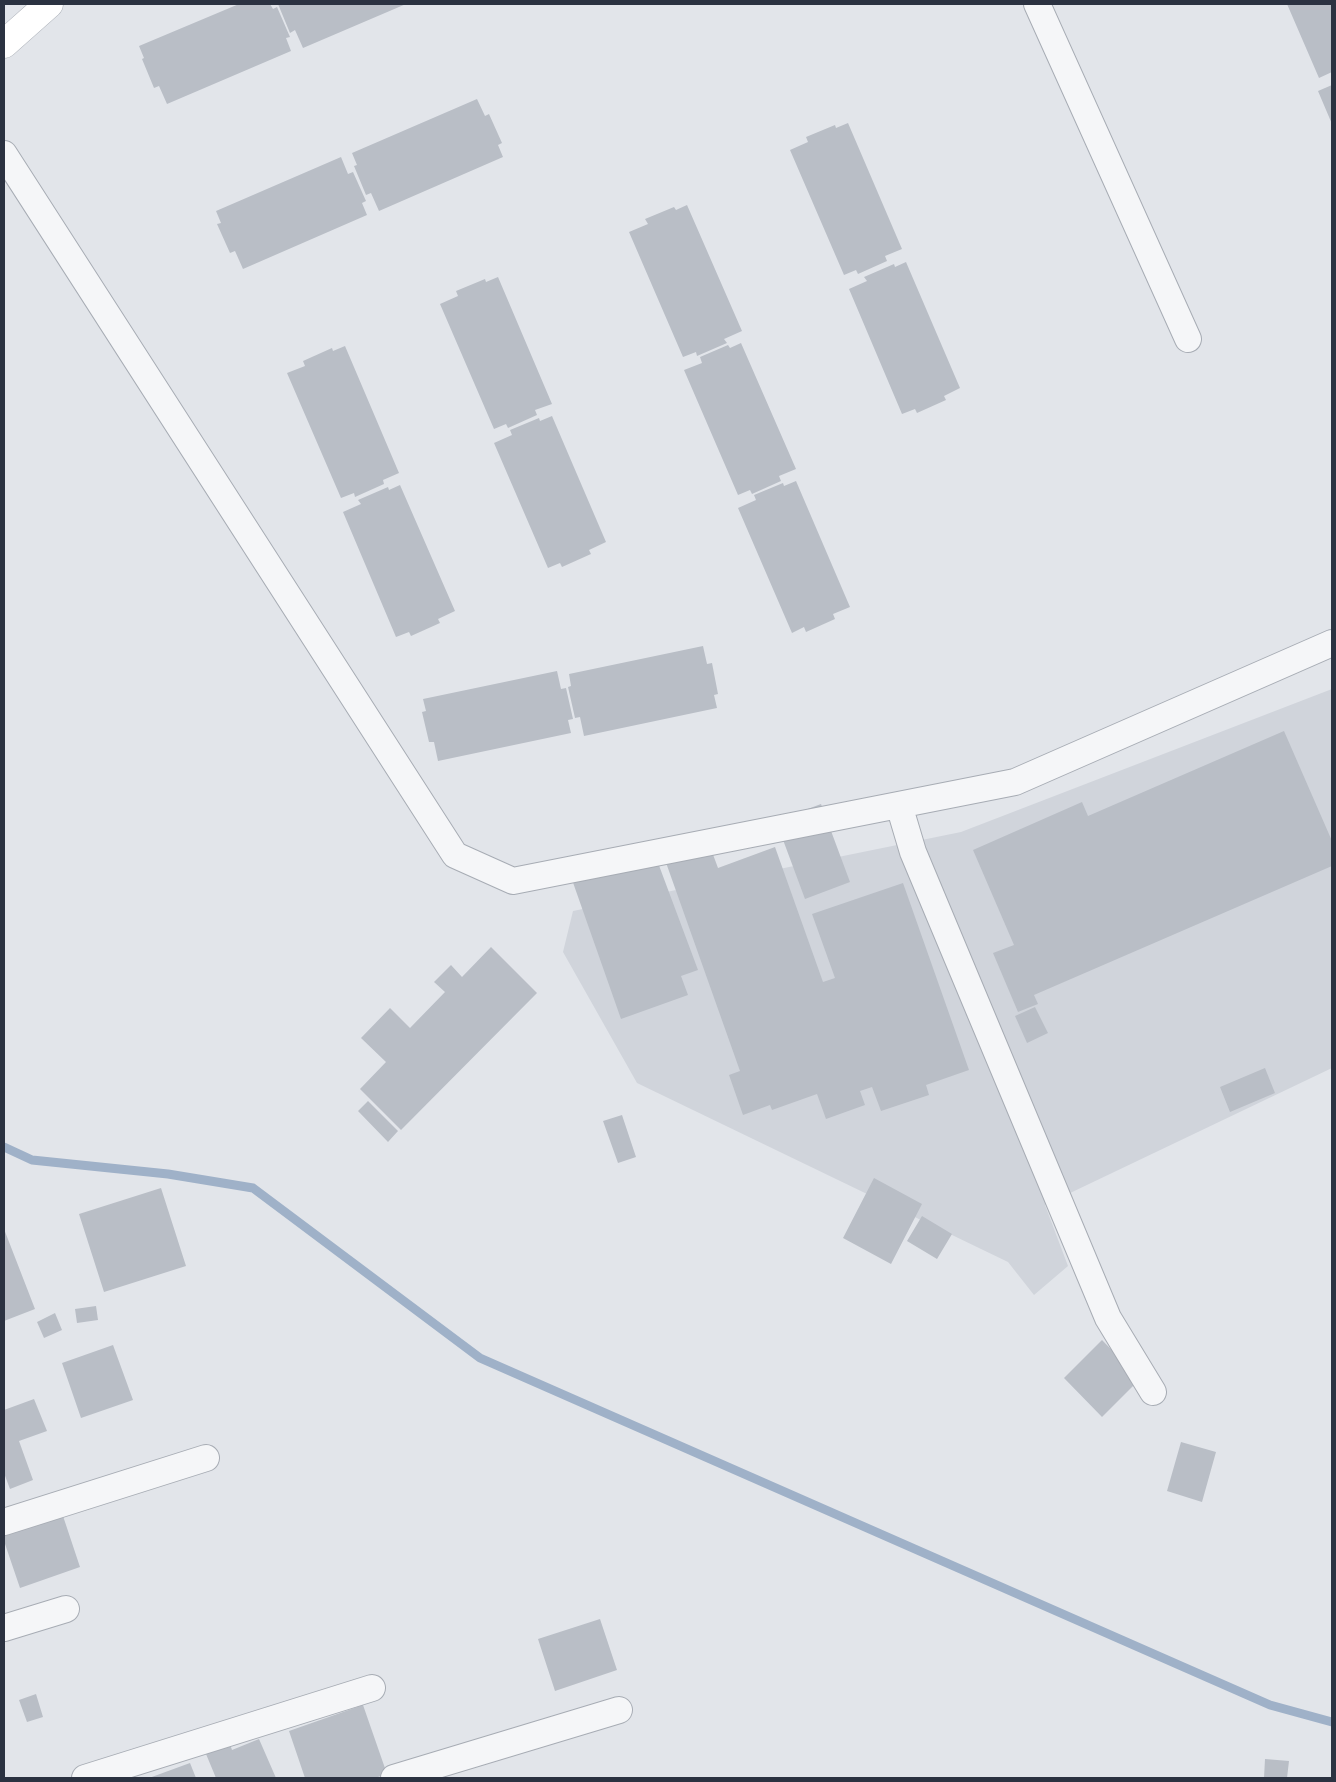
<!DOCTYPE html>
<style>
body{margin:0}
#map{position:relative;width:1336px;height:1782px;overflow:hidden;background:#e2e5ea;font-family:"Titillium Web",sans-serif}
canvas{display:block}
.frame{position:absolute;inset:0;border:5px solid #2b3241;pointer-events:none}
</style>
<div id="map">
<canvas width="1336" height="1782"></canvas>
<div class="frame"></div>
</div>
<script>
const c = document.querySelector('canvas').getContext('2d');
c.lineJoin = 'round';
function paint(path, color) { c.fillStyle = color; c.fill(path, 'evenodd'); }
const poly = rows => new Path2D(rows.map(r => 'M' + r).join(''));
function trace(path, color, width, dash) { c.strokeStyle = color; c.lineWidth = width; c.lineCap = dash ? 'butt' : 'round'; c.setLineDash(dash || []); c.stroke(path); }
const built = poly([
 [1332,689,1332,1068,1045,1205,1068,1266,1034,1295,1008,1262,637,1083,563,952,573,911,961,832]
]);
const stream = poly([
 [4,1147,32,1160,168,1174,253,1188,480,1358,1270,1705,1332,1722]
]);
const building = poly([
 [239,4,270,4,273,9,277,7,290,37,286,38,291,51,167,104,159,86,154,88,142,59,144,58,139,46],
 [278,4,406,4,303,48,295,30,290,33],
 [1287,4,1332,4,1332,72,1319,78],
 [1332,85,1332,124,1318,91],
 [477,99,485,116,489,114,502,143,498,145,503,157,379,211,371,193,366,195,354,166,357,165,352,153],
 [848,123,902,249,885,256,887,261,858,274,856,270,844,275,790,150,808,142,806,137,835,125,836,128],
 [341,157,348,174,353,172,366,201,362,203,367,215,243,269,235,251,230,253,217,224,221,223,216,211],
 [687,205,742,331,724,339,727,343,697,356,696,352,683,357,629,232,648,224,645,219,674,207,676,210],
 [906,262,960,388,944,396,946,400,917,413,915,409,902,414,849,289,867,281,864,277,894,264,895,267],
 [498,277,552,404,535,410,537,415,508,428,506,424,494,429,440,304,458,296,456,291,485,279,486,282],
 [741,343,796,469,779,476,781,481,752,494,750,490,738,495,684,370,702,363,700,357,728,345,730,348],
 [345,346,399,473,383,480,384,484,355,497,354,493,341,498,287,373,305,366,303,361,332,348,333,351],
 [552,416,606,542,589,550,591,554,562,567,560,563,548,568,494,443,512,435,510,430,539,418,540,421],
 [796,481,850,607,833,614,835,619,806,632,804,627,792,633,738,508,756,500,754,495,783,483,784,486],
 [400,485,455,611,438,619,440,623,411,636,409,632,396,637,343,512,361,504,358,500,388,487,389,490],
 [703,646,707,664,712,663,718,694,714,695,717,708,584,736,580,717,575,718,568,687,571,686,569,674],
 [557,671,561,689,566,688,573,719,568,720,571,733,438,761,434,742,429,742,422,712,426,711,423,699],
 [1284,731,1332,841,1332,866,1034,995,1038,1004,1018,1012,993,953,1014,945,973,850,1082,802,1088,816],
 [821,804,850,882,805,899,776,821],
 [708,841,718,868,775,847,823,982,835,978,812,914,903,883,969,1070,926,1085,929,1095,881,1111,872,1087,860,1091,865,1105,826,1119,817,1094,772,1110,770,1105,743,1115,729,1075,740,1071,664,857],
 [651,844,698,970,681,976,688,995,621,1019,570,874],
 [491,947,537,993,401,1130,360,1089,386,1062,361,1038,390,1008,410,1028,445,992,434,982,451,965,462,977],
 [1035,1007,1048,1033,1027,1043,1015,1016],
 [1265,1068,1275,1093,1230,1112,1220,1087],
 [368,1101,398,1131,388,1142,358,1111],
 [622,1115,636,1157,618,1163,603,1121],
 [874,1178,922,1204,891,1264,843,1238],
 [161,1188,186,1266,104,1292,79,1214],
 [922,1216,952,1234,937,1259,907,1241],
 [4,1229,35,1309,4,1321],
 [96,1306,98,1320,77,1323,75,1309],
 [55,1313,62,1330,44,1338,37,1322],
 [1102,1340,1140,1379,1102,1417,1064,1378],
 [113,1345,133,1400,81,1418,62,1363],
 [34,1399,47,1431,19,1441,33,1480,10,1489,4,1473,4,1410],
 [1181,1442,1216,1452,1202,1502,1167,1491],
 [60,1507,80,1567,20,1588,4,1541,4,1526],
 [600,1619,617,1670,555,1691,538,1639],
 [36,1694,43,1717,27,1722,19,1700],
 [363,1705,387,1774,375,1778,305,1778,289,1731],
 [259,1739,276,1778,216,1778,206,1754,230,1744,232,1750],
 [1265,1759,1289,1761,1287,1778,1264,1778],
 [190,1763,196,1778,149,1778]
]);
const street = poly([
 [1037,4,1188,339],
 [4,154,455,855,513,881,1015,782,1332,643],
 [899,805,913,852,1108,1318,1153,1392],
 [4,1522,206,1458],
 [4,1628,66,1609],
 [85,1778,372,1688],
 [394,1778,619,1710]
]);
const secondary = poly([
 [4,44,49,4]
]);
paint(built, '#d0d4db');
trace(stream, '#9fb1c8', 9);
paint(building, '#b9bec6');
trace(street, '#a7acb4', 28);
trace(secondary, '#a7acb4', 29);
trace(street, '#f5f6f8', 26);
trace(secondary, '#fff', 28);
</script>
